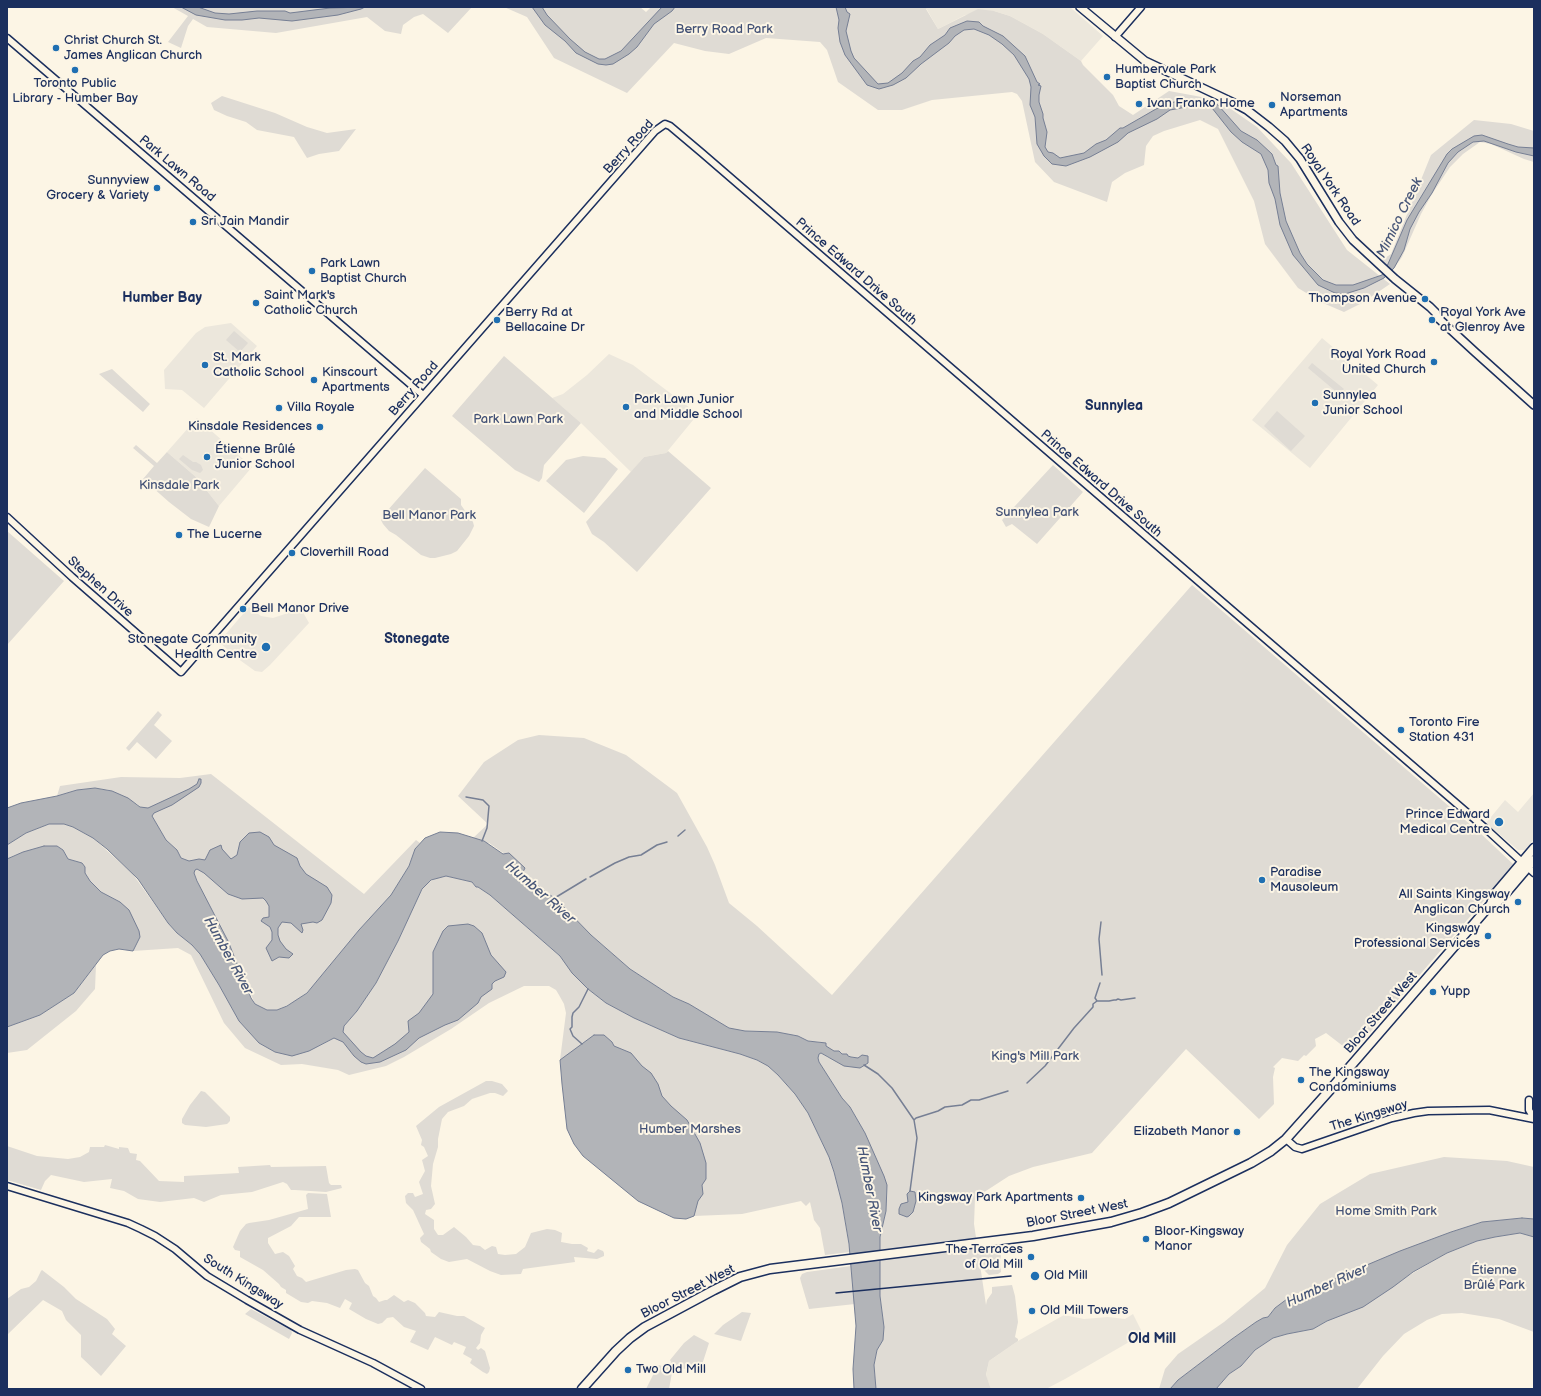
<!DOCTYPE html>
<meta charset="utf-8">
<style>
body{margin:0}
#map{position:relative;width:1541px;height:1396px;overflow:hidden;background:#fcf5e5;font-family:"Balsamiq Sans",sans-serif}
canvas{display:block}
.frame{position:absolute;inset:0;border:8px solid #1b2f5e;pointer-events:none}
</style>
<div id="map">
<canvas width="1541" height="1396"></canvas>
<div class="frame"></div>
</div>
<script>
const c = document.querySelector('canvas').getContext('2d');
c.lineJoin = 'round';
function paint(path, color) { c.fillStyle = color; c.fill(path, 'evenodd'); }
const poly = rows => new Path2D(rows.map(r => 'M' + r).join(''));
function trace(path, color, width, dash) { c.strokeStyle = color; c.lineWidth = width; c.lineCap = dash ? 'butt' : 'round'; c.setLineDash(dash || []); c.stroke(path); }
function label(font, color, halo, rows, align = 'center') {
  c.font = font + ' "Balsamiq Sans",sans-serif'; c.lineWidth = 4; c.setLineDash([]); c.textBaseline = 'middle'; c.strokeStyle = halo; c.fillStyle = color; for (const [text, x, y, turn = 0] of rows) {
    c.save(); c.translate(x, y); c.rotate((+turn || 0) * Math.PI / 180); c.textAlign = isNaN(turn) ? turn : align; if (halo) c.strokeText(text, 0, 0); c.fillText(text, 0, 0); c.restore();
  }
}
const built = poly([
 [928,7,1070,7,1103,36,1081,61,1043,34,1010,16,994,11,965,15,938,29,926,8],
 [231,323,257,346,204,408,182,390,165,389,164,370,196,333,205,327],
 [1322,338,1378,385,1310,468,1252,420],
 [609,354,633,365,698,414,666,453,644,457,631,472,581,423,552,398,563,394,587,375],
 [197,418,252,467,219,506,196,477,167,452],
 [299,605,309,623,270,665,262,672,255,671,237,658,219,642,249,607,261,616,273,618,285,614],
 [1534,793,1534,839,1525,850,1518,850,1486,823,1505,800,1518,812],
 [1133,1314,1143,1334,1065,1379,1046,1389,991,1389,986,1376,989,1361,1018,1341,1064,1315,1084,1319,1108,1317,1125,1319]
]);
const green = poly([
 [172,7,472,7,448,33,423,14,414,17,403,25,401,34,385,31,367,17,276,33,207,27,193,19,188,26,181,48,168,42,188,16],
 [504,7,640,7,646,12,651,7,928,7,926,9,938,29,978,9,994,11,1010,16,1043,34,1081,61,1083,65,1113,95,1119,106,1133,115,1169,91,1207,98,1231,109,1257,127,1291,163,1347,250,1390,284,1362,303,1344,312,1323,303,1298,288,1265,244,1254,201,1218,129,1200,120,1164,131,1153,136,1146,146,1144,165,1125,173,1112,182,1107,202,1054,182,1035,162,1022,101,1017,94,1012,92,932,100,902,110,878,110,838,82,827,50,820,42,766,38,729,54,705,51,674,43,627,93,554,58,527,17],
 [222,96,275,113,307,127,327,133,356,129,339,151,319,154,307,158,294,137,257,130,246,122,227,116,214,110,211,103],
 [1474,120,1511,124,1534,131,1534,162,1524,159,1491,144,1480,142,1463,154,1450,167,1432,194,1421,214,1402,257,1393,270,1382,260,1391,254,1431,155],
 [234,331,248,343,240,352,226,340],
 [504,356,581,423,544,465,542,478,539,482,515,470,452,416],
 [1312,363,1344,389,1339,394,1308,368],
 [112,369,150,404,143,412,99,374],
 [1277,411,1305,436,1291,451,1264,426],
 [136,445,157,463,167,452,196,477,219,506,209,527,191,519,169,502,143,479,154,466,133,448],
 [668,451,711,488,637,572,604,542,592,534,586,522,644,457,666,453],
 [183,455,193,462,196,462,201,465,203,470,200,473,192,470,179,459],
 [583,456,605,458,618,469,584,513,546,481,566,460],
 [1053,465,1083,492,1037,544,1012,524,1006,527,1002,520],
 [425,468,461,499,461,505,473,522,474,526,469,536,457,551,451,554,435,558,430,558,421,555,396,535,389,531,383,524,381,520,387,511],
 [7,531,64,581,7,645],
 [1192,585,1479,832,1513,864,1513,867,1352,1053,1326,1033,1315,1039,1316,1046,1306,1056,1304,1055,1298,1061,1282,1058,1273,1067,1275,1068,1273,1077,1274,1104,1259,1119,1186,1049,1092,1153,1033,1167,1009,1176,975,1198,974,1224,978,1251,993,1249,999,1250,1001,1256,1000,1261,1001,1272,998,1274,989,1275,984,1270,983,1262,979,1258,986,1305,987,1300,992,1293,992,1287,1012,1285,1015,1296,1018,1322,1015,1337,1018,1339,1018,1341,989,1361,986,1375,991,1389,876,1389,874,1365,877,1350,883,1340,884,1327,880,1296,880,1237,886,1211,887,1193,865,1133,850,1107,842,1098,819,1062,818,1058,819,1054,821,1053,829,1058,858,1058,851,1057,834,1052,820,1042,808,1041,797,1036,777,1032,745,1031,733,1030,712,1019,689,1004,673,997,630,969,591,935,557,900,542,889,522,872,525,868,489,843,487,844,484,841,472,839,488,824,458,796,484,762,518,740,539,735,584,738,626,755,677,793,707,847,715,865,729,903,757,926,832,995],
 [158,711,162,715,154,725,172,741,156,759,137,742,129,751,126,748],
 [211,774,364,894,416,840,420,843,415,849,409,866,391,895,359,930,311,989,296,1001,277,1010,267,1010,255,1004,228,941,204,896,194,873,185,860,181,858,177,850,166,840,152,816,137,804,109,790,95,788,77,790,57,796,60,786,121,777,180,778],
 [49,824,64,824,73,827,93,838,132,873,168,923,177,933,192,945,200,954,219,985,239,1021,259,1043,275,1052,317,1047,334,1038,357,1011,376,983,398,941,420,893,426,884,436,878,446,876,472,882,476,887,478,887,490,895,560,956,570,969,588,989,606,1003,634,1018,679,1038,740,1054,757,1060,768,1066,778,1075,795,1094,808,1113,829,1157,836,1179,842,1203,850,1252,825,1255,820,1228,814,1220,810,1202,806,1206,801,1201,742,1214,694,1216,686,1219,674,1218,638,1201,583,1156,574,1144,567,1129,562,1084,560,1060,566,1013,564,1004,559,995,556,990,549,986,524,986,489,1003,451,1029,404,1057,386,1066,349,1075,338,1070,302,1064,281,1065,245,1048,224,1023,191,955,178,948,133,951,140,937,120,902,101,892,90,881,85,873,82,863,68,859,63,850,57,846,44,846,34,849,13,856,7,859,7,845,26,833],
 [96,965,95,989,76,1011,27,1050,7,1053,7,1027,40,1015,74,993],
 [486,1081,492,1081,502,1084,508,1091,503,1096,495,1093,490,1093,472,1099,464,1106,448,1112,442,1119,438,1139,438,1147,433,1164,431,1186,435,1204,431,1209,426,1210,425,1214,434,1220,434,1229,438,1235,443,1235,454,1227,466,1237,473,1245,480,1246,485,1250,492,1246,496,1247,498,1254,505,1255,516,1254,525,1247,531,1233,547,1229,555,1230,562,1233,561,1242,572,1244,581,1244,588,1248,587,1251,594,1253,598,1249,603,1251,604,1253,604,1256,597,1259,574,1257,575,1262,523,1269,521,1274,501,1275,490,1271,467,1259,449,1262,441,1259,431,1252,430,1249,421,1242,420,1238,424,1234,413,1210,406,1203,405,1196,408,1193,413,1193,415,1197,423,1194,419,1182,425,1171,422,1160,428,1156,424,1147,421,1145,422,1140,416,1126,439,1107],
 [201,1091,205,1092,230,1117,230,1121,227,1124,206,1127,185,1125,182,1123,182,1119,190,1105],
 [105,1145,119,1149,119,1147,128,1148,130,1153,137,1154,136,1160,140,1161,159,1181,184,1182,184,1176,239,1173,238,1167,270,1165,271,1167,326,1166,329,1183,331,1185,341,1185,342,1188,326,1192,295,1190,291,1190,287,1184,283,1182,252,1192,221,1195,204,1202,194,1198,160,1202,138,1199,124,1191,110,1188,112,1179,84,1182,51,1175,45,1181,41,1190,7,1180,7,1146,37,1156,68,1159,80,1157,89,1152,90,1147,104,1147],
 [1444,1157,1507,1161,1534,1167,1534,1219,1522,1218,1482,1222,1451,1232,1331,1281,1324,1287,1304,1292,1287,1299,1275,1308,1268,1317,1263,1318,1256,1322,1232,1339,1178,1380,1170,1389,1159,1389,1165,1369,1178,1354,1224,1322,1265,1288,1287,1245,1320,1204,1370,1174],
 [308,1193,327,1194,331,1217,299,1217,291,1226,268,1238,268,1243,275,1254,283,1252,289,1256,295,1266,293,1269,297,1276,302,1278,306,1282,346,1270,355,1269,358,1270,365,1283,369,1286,373,1296,376,1298,379,1302,385,1300,387,1300,394,1295,404,1302,408,1300,415,1303,425,1313,426,1316,435,1317,439,1312,457,1316,464,1316,485,1328,481,1335,480,1343,476,1348,478,1350,481,1348,485,1351,490,1368,489,1372,487,1374,483,1372,470,1363,472,1359,463,1354,466,1347,454,1342,452,1345,435,1337,428,1350,410,1342,416,1331,404,1327,393,1317,387,1318,382,1323,378,1324,366,1319,349,1309,352,1303,345,1299,340,1308,327,1303,312,1301,308,1303,301,1302,286,1293,286,1290,281,1287,279,1284,263,1270,240,1257,240,1251,235,1250,233,1247,240,1231,246,1224,249,1223,269,1220,308,1209,306,1195],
 [1520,1233,1534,1237,1534,1332,1499,1319,1462,1313,1442,1314,1427,1320,1404,1334,1383,1356,1357,1389,1216,1389,1229,1374,1238,1368,1255,1350,1273,1338,1287,1334,1313,1329,1403,1279,1447,1253,1477,1241,1495,1237],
 [851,1266,855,1304,809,1309,801,1282,800,1278,802,1274,807,1272],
 [42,1270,64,1287,76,1299,107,1319,115,1329,112,1334,126,1346,101,1376,81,1357,81,1335,66,1320,62,1311,43,1300,7,1335,7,1299,21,1289,29,1287,36,1281,41,1271],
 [251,1309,291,1330,292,1333,289,1339,245,1314],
 [742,1312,751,1313,741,1341,714,1334,723,1325],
 [694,1335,709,1343,700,1371,673,1367,669,1389,646,1389,658,1365,667,1367,671,1362,670,1360,684,1343]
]);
const water = poly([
 [181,7,198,7,215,13,229,14,257,11,285,11,290,13,330,8,365,7,361,9,338,15,292,21,259,18,242,20,225,20,196,15,181,7],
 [532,7,542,7,547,15,570,39,585,52,599,59,605,59,621,51,662,7,675,7,672,11,654,24,637,47,629,54,613,64,606,65,598,64,576,53,565,41,545,25,532,7],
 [836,7,845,7,847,12,850,14,846,31,851,51,854,58,878,84,888,83,902,73,913,61,920,57,930,45,945,35,950,28,967,21,979,22,983,26,1003,36,1025,56,1037,82,1040,84,1038,85,1041,86,1039,95,1039,102,1043,114,1043,118,1047,132,1045,147,1048,152,1053,153,1060,158,1084,153,1096,144,1106,140,1120,128,1123,128,1156,109,1174,102,1202,100,1218,105,1241,131,1257,140,1272,154,1276,165,1278,166,1280,193,1286,221,1300,253,1307,264,1323,280,1336,285,1353,285,1382,275,1388,264,1407,220,1447,154,1452,149,1474,136,1482,135,1508,144,1518,147,1534,148,1534,156,1516,152,1484,141,1473,142,1458,152,1448,163,1432,193,1419,212,1410,229,1404,250,1394,268,1384,278,1364,288,1345,294,1335,293,1318,285,1293,255,1280,225,1275,199,1269,183,1268,170,1261,154,1242,142,1231,132,1212,108,1208,106,1197,105,1170,110,1157,119,1128,133,1118,142,1090,157,1066,166,1052,164,1044,156,1037,144,1035,117,1030,105,1031,87,1029,79,1014,55,1002,44,989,35,974,29,964,30,955,36,949,43,921,64,906,78,893,85,879,89,867,85,845,55,840,42,838,28,839,20,836,7],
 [199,779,201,779,201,783,199,787,172,805,154,813,152,816,166,840,177,850,181,858,189,861,199,859,205,860,210,850,221,845,222,849,231,859,237,855,240,842,249,833,260,832,269,837,274,845,297,858,300,866,306,874,327,887,332,895,331,903,322,920,317,923,313,922,301,924,303,930,302,933,291,923,282,922,278,928,278,935,280,941,286,949,293,954,289,958,279,957,272,961,266,948,272,940,272,932,270,927,261,921,263,918,269,917,269,906,266,901,263,898,242,899,228,894,204,873,197,869,195,870,194,873,197,881,228,941,251,998,255,1004,267,1010,277,1010,287,1006,307,993,359,930,391,895,409,866,415,849,425,838,440,832,458,833,484,841,503,854,509,853,525,868,523,872,542,889,557,900,591,935,630,969,673,997,689,1004,729,1028,745,1031,777,1032,798,1036,808,1041,826,1043,826,1046,834,1051,839,1051,842,1054,847,1054,848,1056,851,1057,858,1058,862,1055,868,1056,868,1063,860,1068,844,1066,821,1053,819,1054,818,1058,819,1062,842,1098,850,1107,865,1133,884,1176,887,1185,886,1211,880,1237,880,1296,884,1327,883,1340,877,1350,874,1365,876,1389,854,1389,853,1369,856,1326,849,1244,842,1203,834,1172,829,1157,808,1113,795,1094,778,1075,768,1066,757,1060,740,1054,679,1038,634,1018,606,1003,588,989,572,973,560,956,490,895,478,887,476,887,472,882,446,876,431,880,422,889,398,941,376,983,357,1011,344,1026,343,1032,361,1052,366,1056,373,1058,395,1044,409,1032,408,1021,419,1013,433,994,433,952,443,931,448,926,468,924,474,926,482,933,491,955,506,972,504,977,495,981,492,984,492,989,481,997,478,1003,458,1020,445,1025,419,1038,406,1050,380,1062,366,1064,361,1062,354,1056,343,1042,334,1038,309,1051,292,1056,275,1052,259,1043,239,1021,219,985,200,954,192,945,177,933,168,923,138,879,107,849,93,838,73,827,64,824,49,824,26,833,7,845,7,808,21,803,57,796,77,790,95,788,112,791,128,798,140,807,148,808,189,789,197,784,199,779],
 [44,846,57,846,63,850,68,859,82,863,85,867,85,873,90,881,101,892,120,902,129,910,139,931,140,937,133,951,119,949,110,951,103,955,74,993,40,1015,7,1027,7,859,23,852,44,846],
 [594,1035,604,1035,612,1042,614,1046,631,1053,642,1066,651,1073,658,1084,662,1096,671,1106,687,1120,700,1143,706,1163,706,1179,702,1185,703,1194,698,1201,694,1216,686,1219,674,1218,638,1201,583,1156,574,1144,567,1129,562,1084,560,1060,594,1035],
 [910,1191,915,1192,916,1201,913,1212,909,1216,907,1217,899,1214,899,1209,901,1204,908,1202,907,1194,910,1191],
 [1522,1218,1534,1219,1534,1237,1520,1233,1495,1237,1477,1241,1447,1253,1413,1272,1393,1287,1363,1307,1327,1321,1313,1329,1287,1334,1273,1338,1255,1350,1241,1366,1229,1374,1216,1389,1170,1389,1178,1380,1232,1339,1256,1322,1263,1318,1268,1317,1275,1308,1287,1299,1304,1292,1324,1287,1336,1278,1400,1251,1451,1232,1482,1222,1522,1218]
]);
const stream = poly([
 [466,797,483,800,489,806,487,828,482,841],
 [678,836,685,830],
 [590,877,615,863,629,857,641,855,657,845,667,842],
 [553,899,586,879],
 [1101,922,1099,939,1102,975],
 [1097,1001,1095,998,1100,983],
 [582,1044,573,1036,570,1029,572,1027,572,1017,573,1013,579,1007,588,989],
 [864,1065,878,1074,892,1088,914,1120,917,1138,910,1191],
 [1027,1083,1045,1066,1074,1028,1093,1007,1093,1004,1097,1001,1109,1001,1114,1000,1116,1000,1118,999,1121,1000,1135,998],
 [914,1120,916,1118,938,1111,945,1107,962,1105,971,1100,979,1100,1008,1091]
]);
const tertiary = poly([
 [1115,37,1141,7],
 [7,38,423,395],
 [7,517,72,577,181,672,655,131,665,124,670,126,702,153,1212,593,1485,828,1534,873],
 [1529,1100,1529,1110,1534,1118],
 [1286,1139,1295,1147,1302,1149,1392,1118,1414,1113,1428,1111,1489,1110,1534,1119],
 [7,1186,128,1223,141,1229,155,1236,175,1249,207,1276,247,1300,300,1330,373,1363,421,1389]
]);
const secondary = poly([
 [1080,7,1145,61,1234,103,1247,110,1269,127,1285,141,1300,159,1339,222,1353,240,1395,279,1430,307,1436,313,1437,317,1475,352,1534,405]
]);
const primary = poly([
 [1491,904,1500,900,1534,860],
 [582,1389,616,1351,630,1338,645,1327,714,1290,740,1277,770,1269,1033,1236,1111,1222,1142,1213,1169,1203,1251,1163,1271,1151,1286,1139,1329,1091,1491,904,1494,895,1534,848]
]);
const rail = poly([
 [836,1293,1011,1276]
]);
const markers = [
 [56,48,4,"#1f6fb2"],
 [75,70,4,"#1f6fb2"],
 [1107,77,4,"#1f6fb2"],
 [1139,104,4,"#1f6fb2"],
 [1272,105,4,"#1f6fb2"],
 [157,188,4,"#1f6fb2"],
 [193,222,4,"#1f6fb2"],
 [312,271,4,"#1f6fb2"],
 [1425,299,4,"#1f6fb2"],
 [256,303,4,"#1f6fb2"],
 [497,320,4,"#1f6fb2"],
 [1432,320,4,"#1f6fb2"],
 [1434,362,4,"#1f6fb2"],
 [205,365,4,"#1f6fb2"],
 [314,380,4,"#1f6fb2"],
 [1315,403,4,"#1f6fb2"],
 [626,407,4,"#1f6fb2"],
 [279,408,4,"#1f6fb2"],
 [320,427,4,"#1f6fb2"],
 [207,457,4,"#1f6fb2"],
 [179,535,4,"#1f6fb2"],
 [292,553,4,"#1f6fb2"],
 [243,609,4,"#1f6fb2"],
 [266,647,5,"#1f6fb2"],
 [1401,730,4,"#1f6fb2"],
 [1499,822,5,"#1f6fb2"],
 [1262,880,4,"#1f6fb2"],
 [1518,902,4,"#1f6fb2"],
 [1488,936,4,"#1f6fb2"],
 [1433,992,4,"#1f6fb2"],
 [1301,1080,4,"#1f6fb2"],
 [1237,1132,4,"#1f6fb2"],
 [1081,1198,4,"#1f6fb2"],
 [1146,1239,4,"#1f6fb2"],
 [1031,1257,4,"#1f6fb2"],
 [1035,1276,5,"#1f6fb2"],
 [1032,1311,4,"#1f6fb2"],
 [628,1370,4,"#1f6fb2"]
];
const parkNames = [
 ["Berry Road Park",724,30],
 ["Park Lawn Park",518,420],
 ["Kinsdale Park",179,486],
 ["Sunnylea Park",1037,513],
 ["Bell Manor Park",429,516],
 ["King's Mill Park",1035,1057],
 ["Humber Marshes",690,1130],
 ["Home Smith Park",1386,1212],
 ["Étienne",1494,1271],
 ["Brûlé Park",1494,1286]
];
const poiNames = [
 ["Christ Church St.",64,41],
 ["James Anglican Church",64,56],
 ["Humbervale Park",1115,70],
 ["Baptist Church",1115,85],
 ["Toronto Public",75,84,"center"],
 ["Library - Humber Bay",75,99,"center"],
 ["Norseman",1280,98],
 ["Apartments",1280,113],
 ["Ivan Franko Home",1147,104],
 ["Sunnyview",149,181,"right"],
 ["Grocery & Variety",149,196,"right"],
 ["Sri Jain Mandir",201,222],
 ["Park Lawn",320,264],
 ["Baptist Church",320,279],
 ["Saint Mark's",264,296],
 ["Catholic Church",264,311],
 ["Thompson Avenue",1417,299,"right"],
 ["Berry Rd at",505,313],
 ["Bellacaine Dr",505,328],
 ["Royal York Ave",1440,313],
 ["at Glenroy Ave",1440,328],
 ["Royal York Road",1426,355,"right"],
 ["United Church",1426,370,"right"],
 ["St. Mark",213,358],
 ["Catholic School",213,373],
 ["Kinscourt",322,373],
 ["Apartments",322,388],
 ["Sunnylea",1323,396],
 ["Junior School",1323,411],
 ["Park Lawn Junior",634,400],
 ["and Middle School",634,415],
 ["Villa Royale",287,408],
 ["Kinsdale Residences",312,427,"right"],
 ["Étienne Brûlé",215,450],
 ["Junior School",215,465],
 ["The Lucerne",187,535],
 ["Cloverhill Road",300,553],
 ["Bell Manor Drive",251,609],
 ["Stonegate Community",257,640,"right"],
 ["Health Centre",257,655,"right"],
 ["Toronto Fire",1409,723],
 ["Station 431",1409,738],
 ["Prince Edward",1490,815,"right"],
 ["Medical Centre",1490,830,"right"],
 ["Paradise",1270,873],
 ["Mausoleum",1270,888],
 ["All Saints Kingsway",1510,895,"right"],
 ["Anglican Church",1510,910,"right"],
 ["Kingsway",1480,929,"right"],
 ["Professional Services",1480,944,"right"],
 ["Yupp",1441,992],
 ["The Kingsway",1309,1073],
 ["Condominiums",1309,1088],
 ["Elizabeth Manor",1229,1132,"right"],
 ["Kingsway Park Apartments",1073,1198,"right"],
 ["Bloor-Kingsway",1154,1232],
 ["Manor",1154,1247],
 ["The Terraces",1023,1250,"right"],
 ["of Old Mill",1023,1265,"right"],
 ["Old Mill",1044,1276],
 ["Old Mill Towers",1040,1311],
 ["Two Old Mill",636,1370]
];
const streetNames = [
 ["Berry Road",629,147,-48],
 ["Park Lawn Road",177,169,40],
 ["Royal York Road",1330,185,56],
 ["Prince Edward Drive South",856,272,41],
 ["Berry Road",414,389,-49],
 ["Prince Edward Drive South",1101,484,41],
 ["Stephen Drive",100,587,42],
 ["Bloor Street West",1381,1013,-49],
 ["The Kingsway",1369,1116,-17],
 ["Bloor Street West",1077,1214,-11],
 ["South Kingsway",243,1282,32],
 ["Bloor Street West",688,1292,-27]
];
const waterNames = [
 ["Mimico Creek",1400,218,-64],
 ["Humber River",540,893,41],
 ["Humber River",228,956,61],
 ["Humber River",869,1189,79],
 ["Humber River",1327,1286,-24]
];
const neighbourhoodNames = [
 ["Humber Bay",162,298],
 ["Sunnylea",1114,406],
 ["Stonegate",417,639],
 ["Old Mill",1152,1339]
];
paint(built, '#ece7dc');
paint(green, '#dfdbd4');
paint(water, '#b2b4b8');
trace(water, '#767f94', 1);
trace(stream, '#767f94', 1.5);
trace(tertiary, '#1b2f5e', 9);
trace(secondary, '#1b2f5e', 10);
trace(primary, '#1b2f5e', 11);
trace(tertiary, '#fcf5e5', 6);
trace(secondary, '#fcf5e5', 7);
trace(primary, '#fcf5e5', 8);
trace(rail, '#1b2f5e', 1.5);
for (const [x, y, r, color] of markers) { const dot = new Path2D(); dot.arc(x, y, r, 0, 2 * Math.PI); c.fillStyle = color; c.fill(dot); trace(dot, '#fcf5e5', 1.5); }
label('13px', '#425176', '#fcf5e5', parkNames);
label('13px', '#1b2f5e', '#fcf5e5', poiNames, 'left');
label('13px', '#1b2f5e', '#fcf5e5', streetNames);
label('italic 14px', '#485779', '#fcf5e5', waterNames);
label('bold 14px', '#1b2f5e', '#fcf5e5', neighbourhoodNames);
</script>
